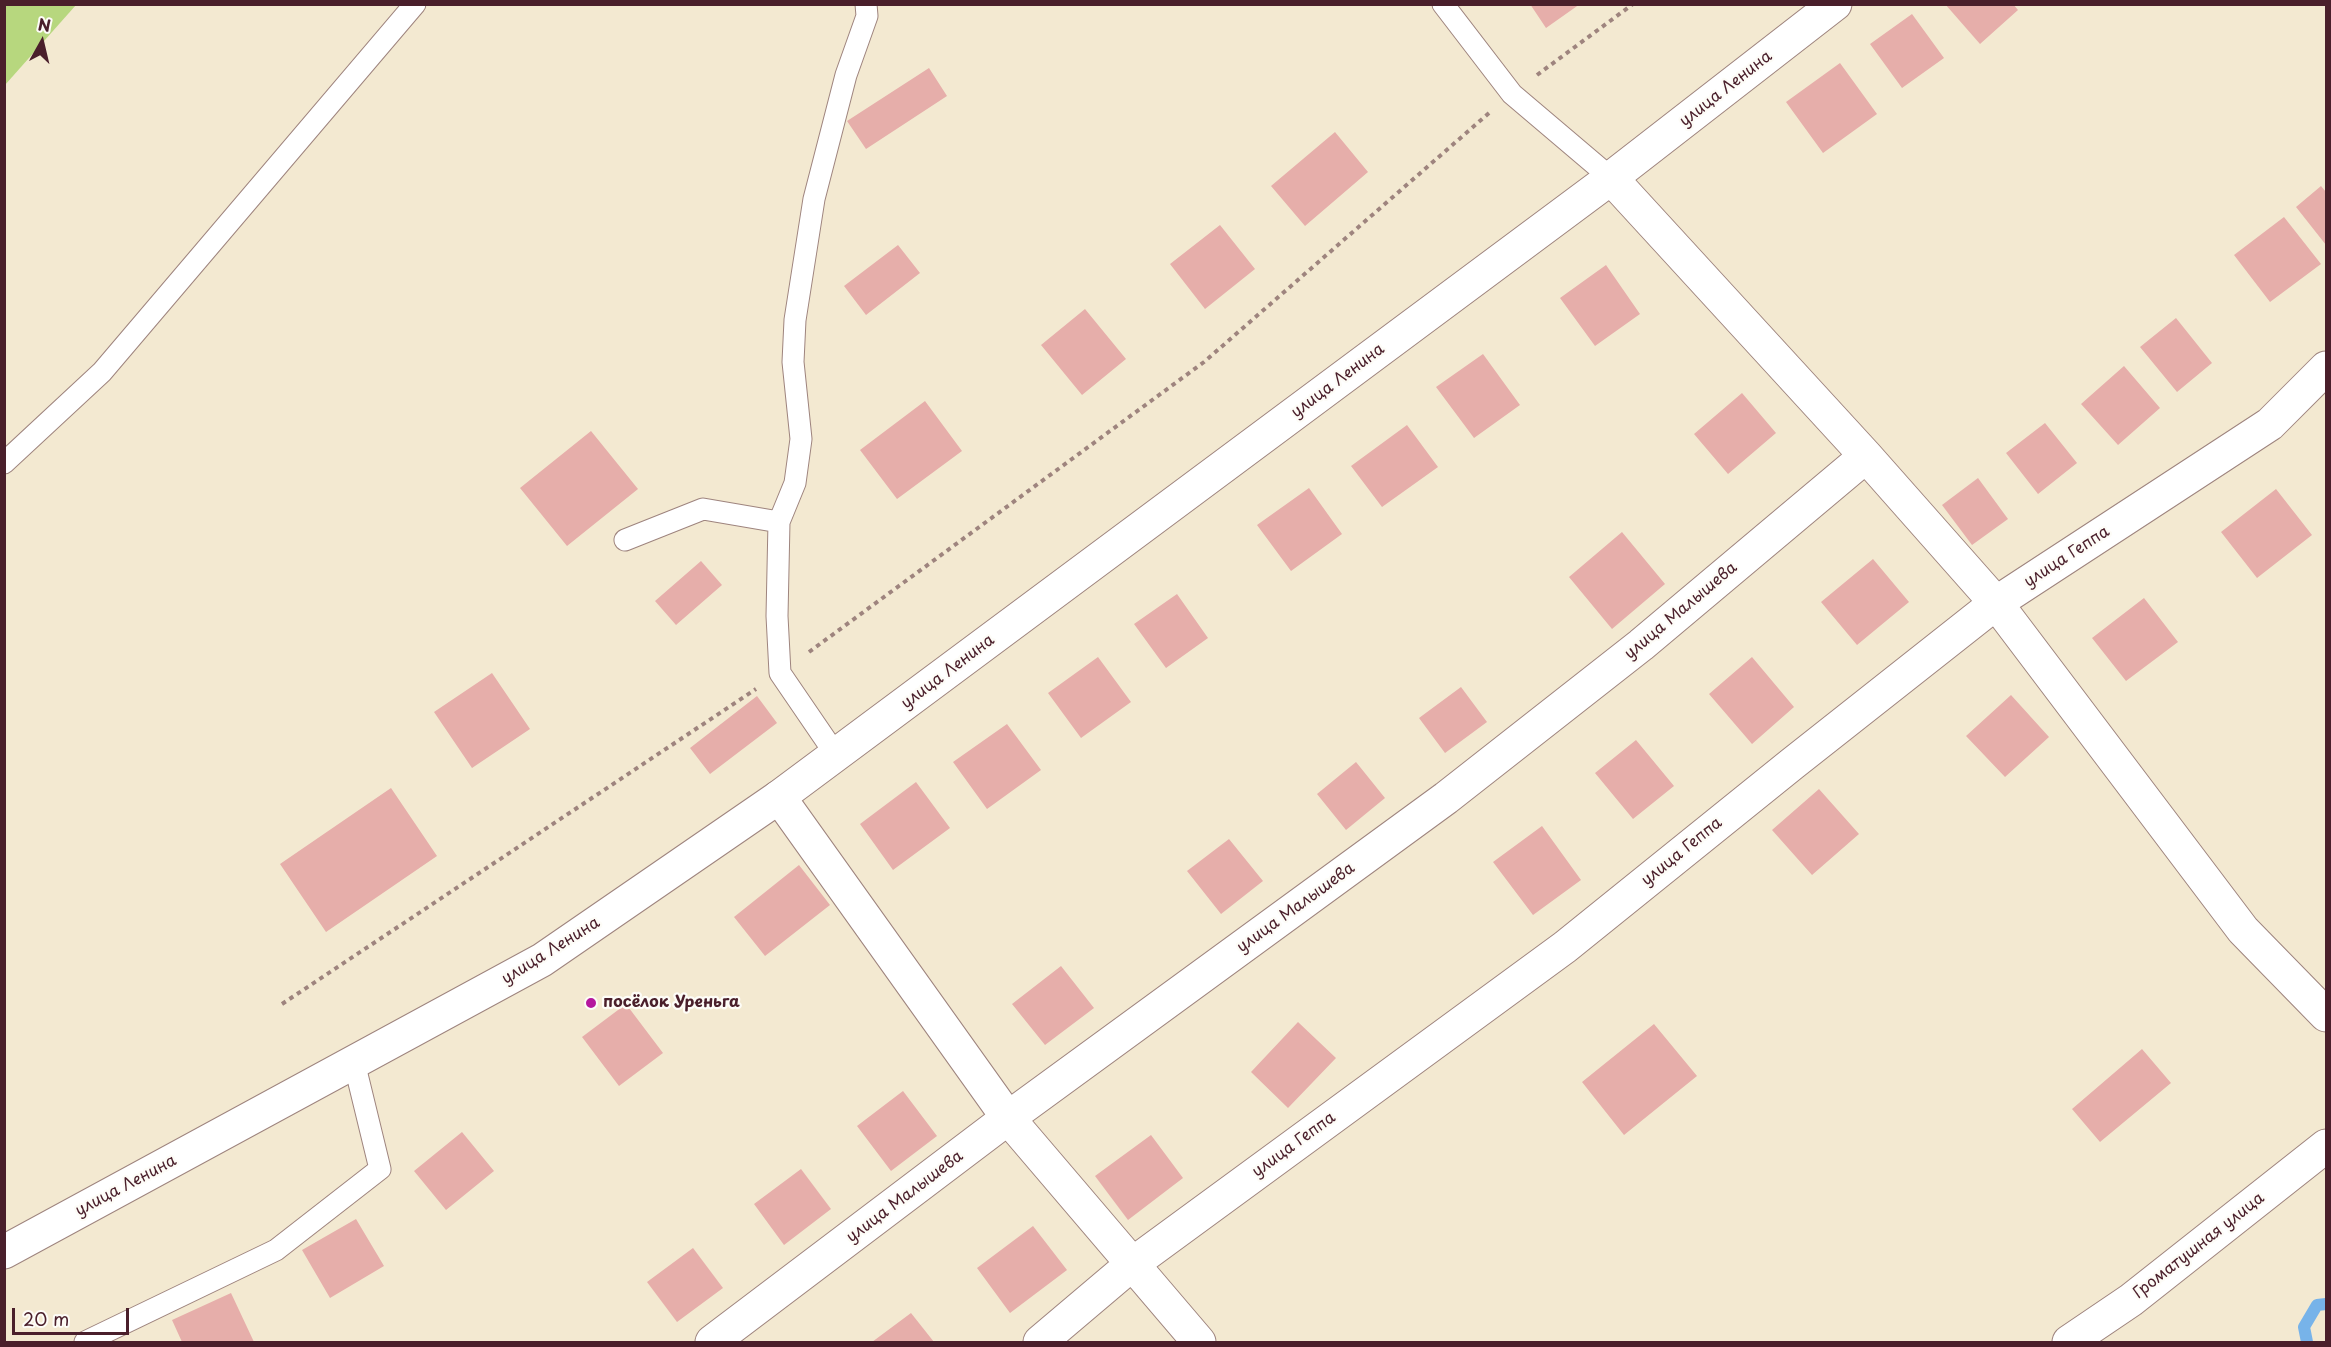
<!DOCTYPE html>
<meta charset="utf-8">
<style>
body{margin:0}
#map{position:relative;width:2331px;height:1347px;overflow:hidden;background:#f3e9d1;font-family:"Playpen Sans",sans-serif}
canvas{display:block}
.frame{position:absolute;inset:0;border:6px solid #4a1f2b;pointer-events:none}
.north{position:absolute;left:12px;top:12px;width:60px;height:60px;-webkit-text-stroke:4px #fdfcf7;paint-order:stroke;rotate:8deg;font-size:16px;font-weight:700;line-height:24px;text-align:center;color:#4a1f2b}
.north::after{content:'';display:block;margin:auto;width:21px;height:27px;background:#4a1f2b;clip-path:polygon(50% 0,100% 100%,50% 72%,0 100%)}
.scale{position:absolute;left:12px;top:1308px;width:117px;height:27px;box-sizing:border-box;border:3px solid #4a1f2b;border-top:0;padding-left:8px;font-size:18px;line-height:21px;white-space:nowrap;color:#4a1f2b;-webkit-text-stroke:4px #fdfcf7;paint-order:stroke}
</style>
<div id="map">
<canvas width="2331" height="1347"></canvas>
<div class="frame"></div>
<div class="north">N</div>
<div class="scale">20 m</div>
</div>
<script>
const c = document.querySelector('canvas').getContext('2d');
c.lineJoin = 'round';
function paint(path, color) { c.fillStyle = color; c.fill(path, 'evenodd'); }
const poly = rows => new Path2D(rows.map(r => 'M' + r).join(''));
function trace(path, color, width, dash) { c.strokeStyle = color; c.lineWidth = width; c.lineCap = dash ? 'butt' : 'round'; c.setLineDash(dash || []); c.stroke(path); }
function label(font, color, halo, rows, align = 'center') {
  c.font = font + ' "Playpen Sans",sans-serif'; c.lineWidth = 4.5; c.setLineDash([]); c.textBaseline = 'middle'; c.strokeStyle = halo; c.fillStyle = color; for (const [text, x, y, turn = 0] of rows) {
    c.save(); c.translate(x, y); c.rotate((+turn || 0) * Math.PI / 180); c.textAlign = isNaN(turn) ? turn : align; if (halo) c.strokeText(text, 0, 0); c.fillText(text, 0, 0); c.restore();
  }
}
const green = poly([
 [5,4,76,5,5,85,4,5]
]);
const stream = poly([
 [2307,1342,2304,1327,2317,1305,2326,1304]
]);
const building = poly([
 [1530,4,1580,4,1546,28],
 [1945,4,2013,4,2018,10,1980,44],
 [1912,14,1944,58,1902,88,1870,44],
 [1840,63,1877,114,1823,153,1786,102],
 [929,68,947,96,866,149,847,121],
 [1335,132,1368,172,1305,226,1271,186],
 [2321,186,2326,192,2326,245,2296,207],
 [2284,217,2321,264,2270,302,2234,255],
 [1220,225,1255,269,1205,309,1170,264],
 [898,245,920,273,866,315,844,286],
 [1606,265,1640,314,1595,346,1560,298],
 [1085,309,1126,359,1082,395,1041,345],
 [2176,318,2212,363,2177,392,2140,347],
 [1483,354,1520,405,1474,438,1436,387],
 [2124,366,2160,408,2118,445,2081,404],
 [1742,393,1776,433,1728,474,1694,434],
 [925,401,962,451,897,499,860,450],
 [2045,423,2077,463,2038,494,2006,453],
 [1407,425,1438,467,1382,507,1351,466],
 [591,431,638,489,567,546,520,488],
 [1978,478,2008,519,1972,545,1942,505],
 [1309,488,1342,534,1291,571,1257,525],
 [2276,489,2312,535,2257,578,2221,532],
 [1622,532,1665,584,1612,629,1569,577],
 [1873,559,1909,602,1857,645,1821,602],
 [701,561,722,585,676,625,655,601],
 [1177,594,1208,638,1166,668,1134,624],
 [2144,598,2178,642,2126,681,2092,638],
 [1098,657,1131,702,1081,738,1048,693],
 [1752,657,1794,707,1752,744,1709,694],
 [492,673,530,729,472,768,434,712],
 [1461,687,1487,722,1445,753,1419,718],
 [2011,695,2049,737,2005,777,1966,736],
 [757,696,777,723,710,774,690,748],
 [1007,724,1041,770,987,809,953,762],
 [1636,740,1674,786,1633,819,1595,773],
 [1356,762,1385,798,1346,830,1317,794],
 [916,782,950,828,893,870,860,824],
 [391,788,437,856,326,932,280,864],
 [1819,789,1859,834,1812,875,1772,830],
 [1542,826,1581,880,1533,915,1493,862],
 [1229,839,1263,881,1221,914,1187,871],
 [799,865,830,905,765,956,734,917],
 [1061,966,1094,1008,1045,1045,1012,1004],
 [626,1004,663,1053,619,1086,582,1037],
 [1298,1022,1336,1058,1288,1108,1251,1072],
 [1654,1024,1697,1076,1624,1135,1582,1082],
 [2142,1049,2171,1083,2100,1142,2072,1109],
 [903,1091,937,1136,891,1171,857,1126],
 [462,1132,494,1171,446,1210,414,1171],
 [1151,1135,1183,1178,1128,1220,1095,1176],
 [801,1169,831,1209,784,1245,754,1204],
 [356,1219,384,1266,330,1298,302,1250],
 [1033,1226,1067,1270,1010,1313,977,1268],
 [693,1248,723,1288,677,1322,647,1282],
 [231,1293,254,1342,182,1342,172,1320],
 [911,1313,934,1342,872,1342]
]);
const path = poly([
 [1537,75,1633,4],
 [809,652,1204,362,1489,113],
 [282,1004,756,689]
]);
const service = poly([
 [1443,4,1512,94,1611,178],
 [4,463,102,372,415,4],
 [779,522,795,483,801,439,793,362,795,320,814,199,846,75,867,16,866,4],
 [625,540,703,509,779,522,777,616,780,673,836,755],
 [85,1342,276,1250,380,1169,354,1062]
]);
const minor = poly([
 [1611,178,1866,456,1996,603,2243,930,2326,1015],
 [779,797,1008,1118,1199,1342],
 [712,1342,1008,1118,1446,798,1641,645,1866,456],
 [1040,1342,1131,1265,1565,947,1792,764,1996,603,2270,424,2326,368],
 [2069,1342,2131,1300,2326,1146]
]);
const primary = poly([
 [4,1252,542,960,779,797,1611,178,1835,4]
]);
const markers = [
 [591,1003,6,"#b5179e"]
];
const streetNames = [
 ["улица Ленина",1726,89,-38],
 ["улица Ленина",1338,381,-37],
 ["улица Геппа",2067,557,-33],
 ["улица Малышева",1681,611,-40],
 ["улица Ленина",948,672,-37],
 ["улица Геппа",1682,852,-39],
 ["улица Малышева",1296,908,-36],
 ["улица Ленина",551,951,-32],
 ["улица Геппа",1294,1145,-36],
 ["улица Ленина",126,1186,-28],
 ["улица Малышева",905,1197,-37],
 ["Громатушная улица",2199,1246,-38]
];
const poiNames = [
 ["посёлок Уреньга",603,1003]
];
paint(green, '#b7d77e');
trace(stream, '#77b3e9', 12);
paint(building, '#e6aeaa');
trace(service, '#9e847e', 23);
trace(minor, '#9e847e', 35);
trace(primary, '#9e847e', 35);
trace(path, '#9e847e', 4, [4.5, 4.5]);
trace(service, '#fff', 21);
trace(minor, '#fff', 33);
trace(primary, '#fff', 33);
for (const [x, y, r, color] of markers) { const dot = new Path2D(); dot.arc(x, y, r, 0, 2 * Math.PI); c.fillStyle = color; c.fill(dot); trace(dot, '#fdfcf7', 2); }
label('16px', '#4a1f2b', '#fdfcf7', streetNames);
label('bold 16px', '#4a1f2b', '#fdfcf7', poiNames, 'left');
</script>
